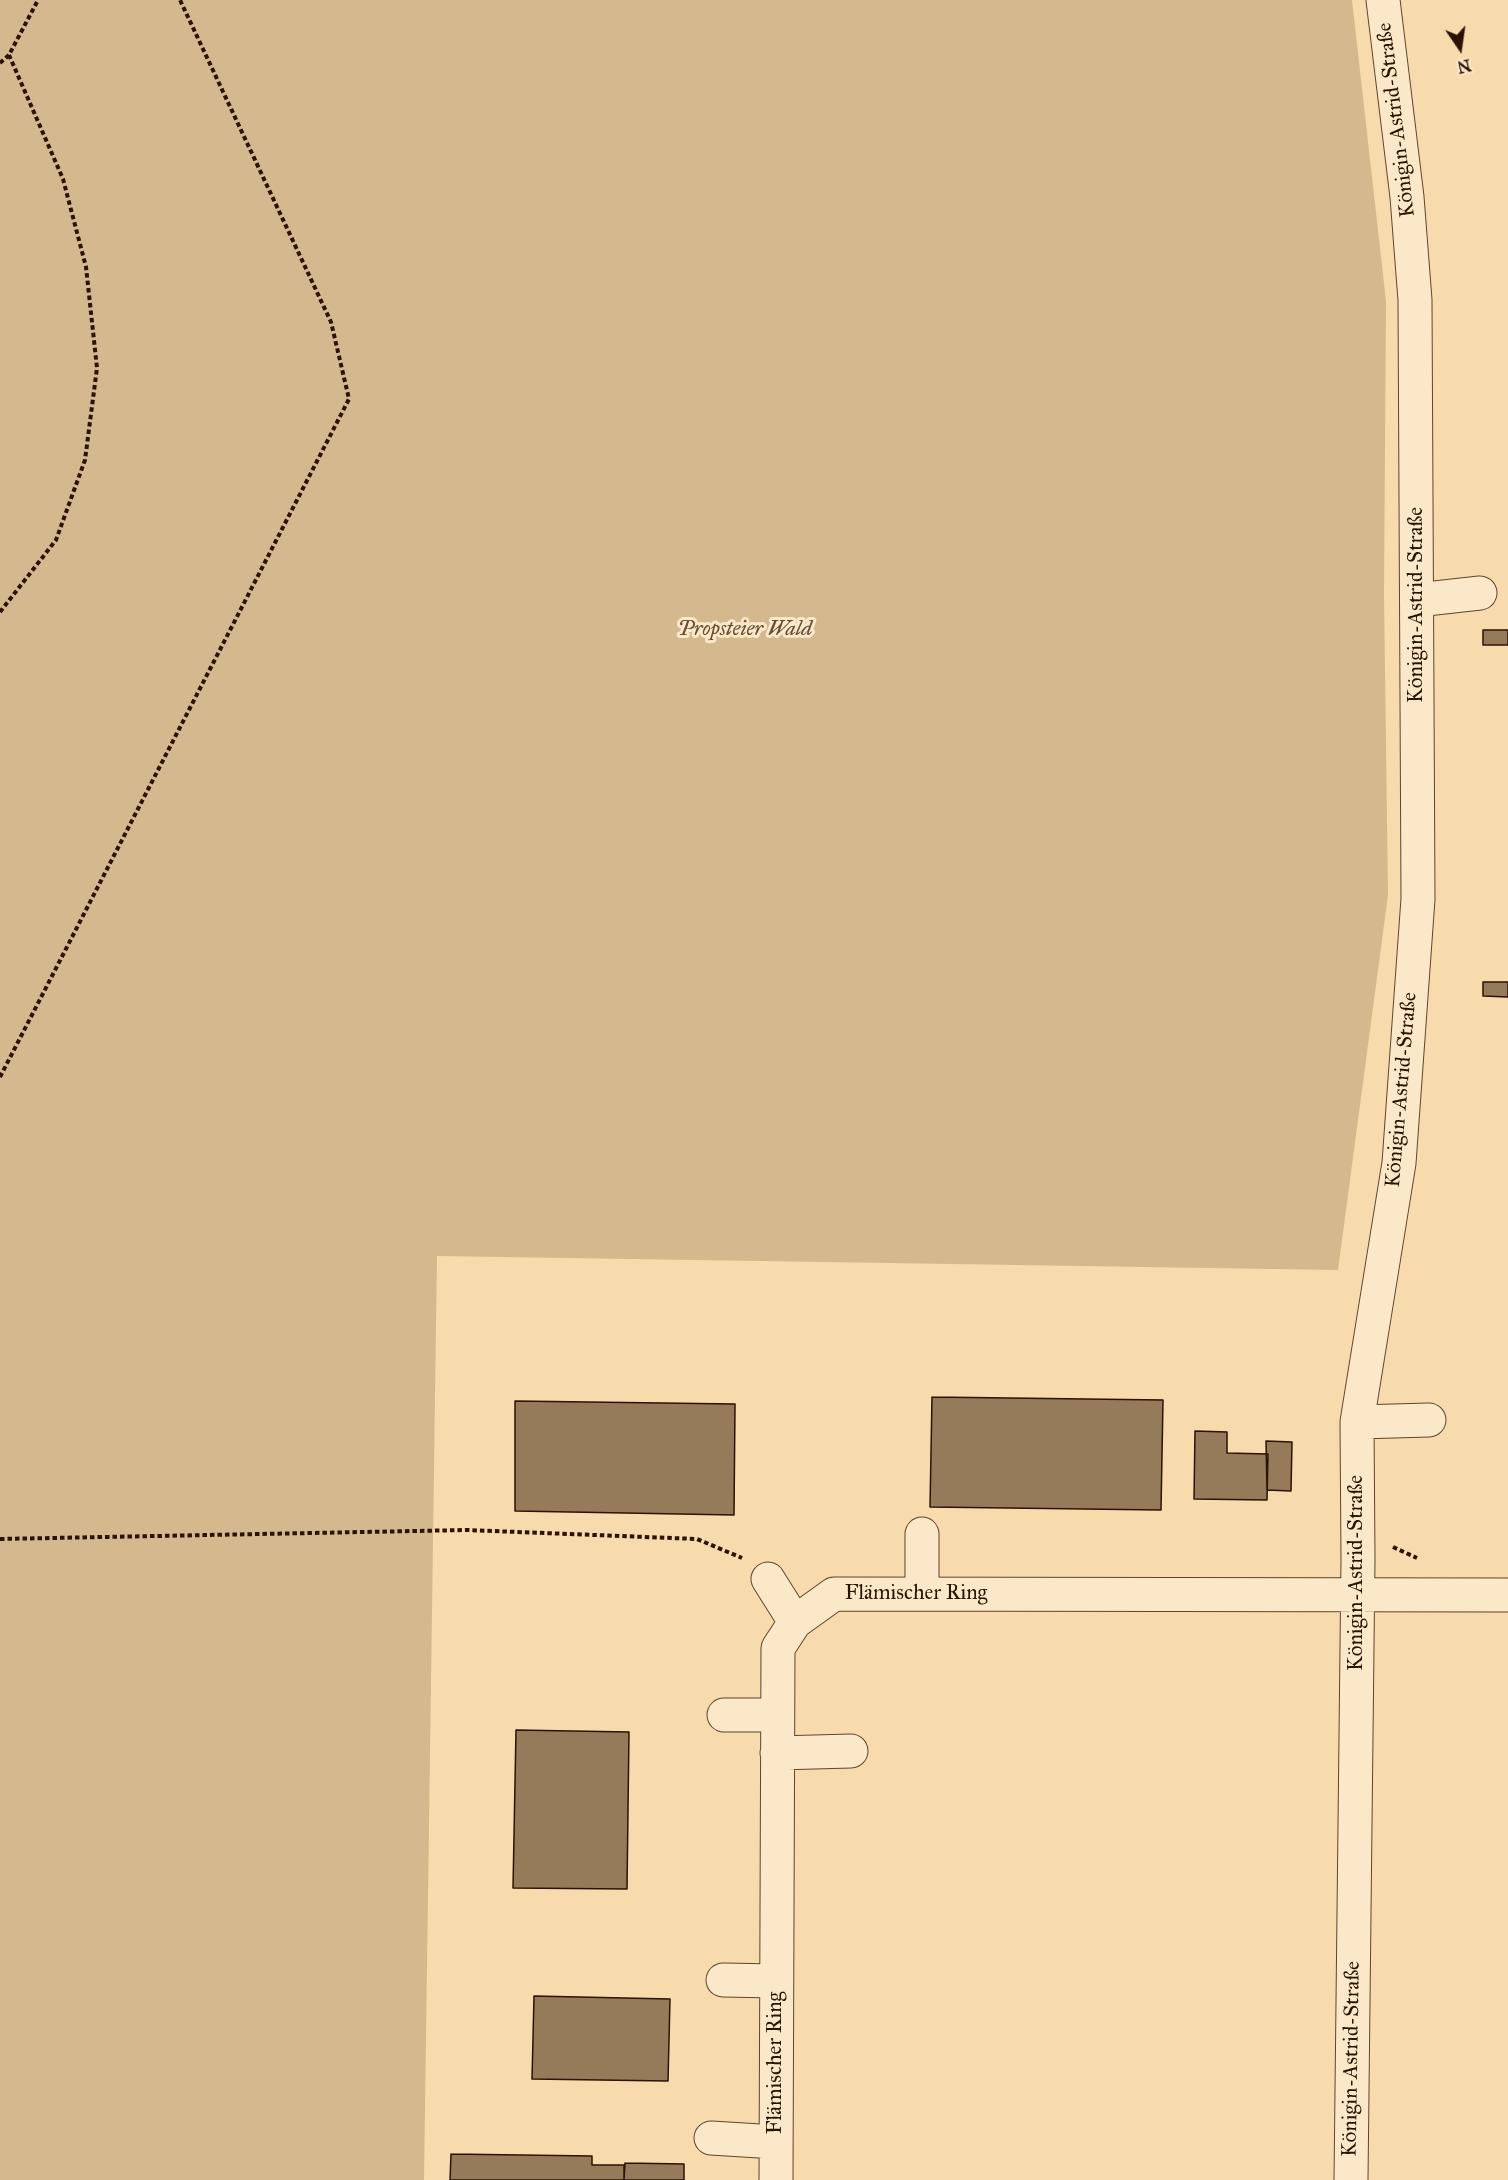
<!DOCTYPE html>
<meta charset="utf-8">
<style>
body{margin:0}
#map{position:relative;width:1508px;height:2180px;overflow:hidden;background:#f7dbac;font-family:"IM FELL Great Primer",serif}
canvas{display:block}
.north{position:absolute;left:1430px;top:18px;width:60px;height:60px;-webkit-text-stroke:4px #fae8c9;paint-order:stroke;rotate:167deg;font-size:16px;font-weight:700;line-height:24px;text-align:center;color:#2b1302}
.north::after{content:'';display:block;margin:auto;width:21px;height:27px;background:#2b1302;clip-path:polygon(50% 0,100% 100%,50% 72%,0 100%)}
</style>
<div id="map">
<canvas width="1508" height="2180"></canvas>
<div class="north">N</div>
</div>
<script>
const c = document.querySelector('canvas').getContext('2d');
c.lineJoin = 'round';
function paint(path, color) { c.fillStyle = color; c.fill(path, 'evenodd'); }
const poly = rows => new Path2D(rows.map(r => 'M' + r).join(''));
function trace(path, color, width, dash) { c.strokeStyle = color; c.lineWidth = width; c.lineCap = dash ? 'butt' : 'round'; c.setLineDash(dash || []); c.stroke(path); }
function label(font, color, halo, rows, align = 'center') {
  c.font = font + ' "IM FELL Great Primer",serif'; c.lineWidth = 6; c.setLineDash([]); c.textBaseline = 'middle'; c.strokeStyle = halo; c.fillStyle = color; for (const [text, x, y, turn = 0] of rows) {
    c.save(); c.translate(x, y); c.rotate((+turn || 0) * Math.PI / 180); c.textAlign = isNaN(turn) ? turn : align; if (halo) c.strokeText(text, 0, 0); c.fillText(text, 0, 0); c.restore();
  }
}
const green = poly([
 [0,0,1352,0,1386,301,1384,593,1388,895,1338,1270,437,1256,424,2180,0,2180]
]);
const building = poly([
 [1483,630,1508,630,1508,645,1483,645,1483,630],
 [1483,982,1508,982,1508,997,1483,996,1483,982],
 [932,1397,1163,1400,1161,1510,930,1507,932,1397],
 [515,1401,735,1404,734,1515,515,1511,515,1401],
 [1195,1431,1227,1432,1227,1453,1268,1454,1267,1500,1194,1499,1195,1431],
 [1266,1441,1292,1442,1291,1491,1267,1490,1266,1441],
 [516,1730,629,1732,627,1889,513,1888,516,1730],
 [534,1996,670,1999,668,2081,532,2079,534,1996],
 [451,2154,592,2156,592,2165,624,2165,624,2180,450,2180,451,2154],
 [625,2163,684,2164,684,2180,624,2180,625,2163]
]);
const path = poly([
 [0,63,9,55,38,0],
 [0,612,56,540,85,460,97,368,86,267,63,179,9,55],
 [0,1077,349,399,331,322,180,0],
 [0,1539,467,1530,697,1539,742,1558],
 [1393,1547,1417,1558]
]);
const minor = poly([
 [1417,600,1480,593],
 [1357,1422,1429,1420],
 [768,1579,795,1622],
 [922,1594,922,1534],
 [724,1715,777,1715],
 [777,1753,851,1751],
 [723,1980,776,1981],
 [711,2138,776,2142],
 [776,2180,778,1648,795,1622,834,1594,1508,1595],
 [1351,2180,1358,1559,1357,1422,1399,1163,1418,899,1415,300,1407,197,1383,0]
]);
const streetNames = [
 ["Königin-Astrid-Straße",1397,120,-97],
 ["Königin-Astrid-Straße",1417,605,-90],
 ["Königin-Astrid-Straße",1402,1090,-85],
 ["Königin-Astrid-Straße",1357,1573,-90],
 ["Flämischer Ring",916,1594],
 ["Königin-Astrid-Straße",1352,2059,-89],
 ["Flämischer Ring",776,2063,-90]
];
const parkNames = [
 ["Propsteier Wald",745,630]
];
paint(green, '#d4b98f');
paint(building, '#957b5a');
trace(building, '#2b1302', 1.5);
trace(minor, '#5e452c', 35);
trace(path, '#2b1302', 4, [4.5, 3]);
trace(minor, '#fae8c9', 33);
label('21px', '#2b1302', '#fae8c9', streetNames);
label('italic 21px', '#664d33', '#fae8c9', parkNames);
</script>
